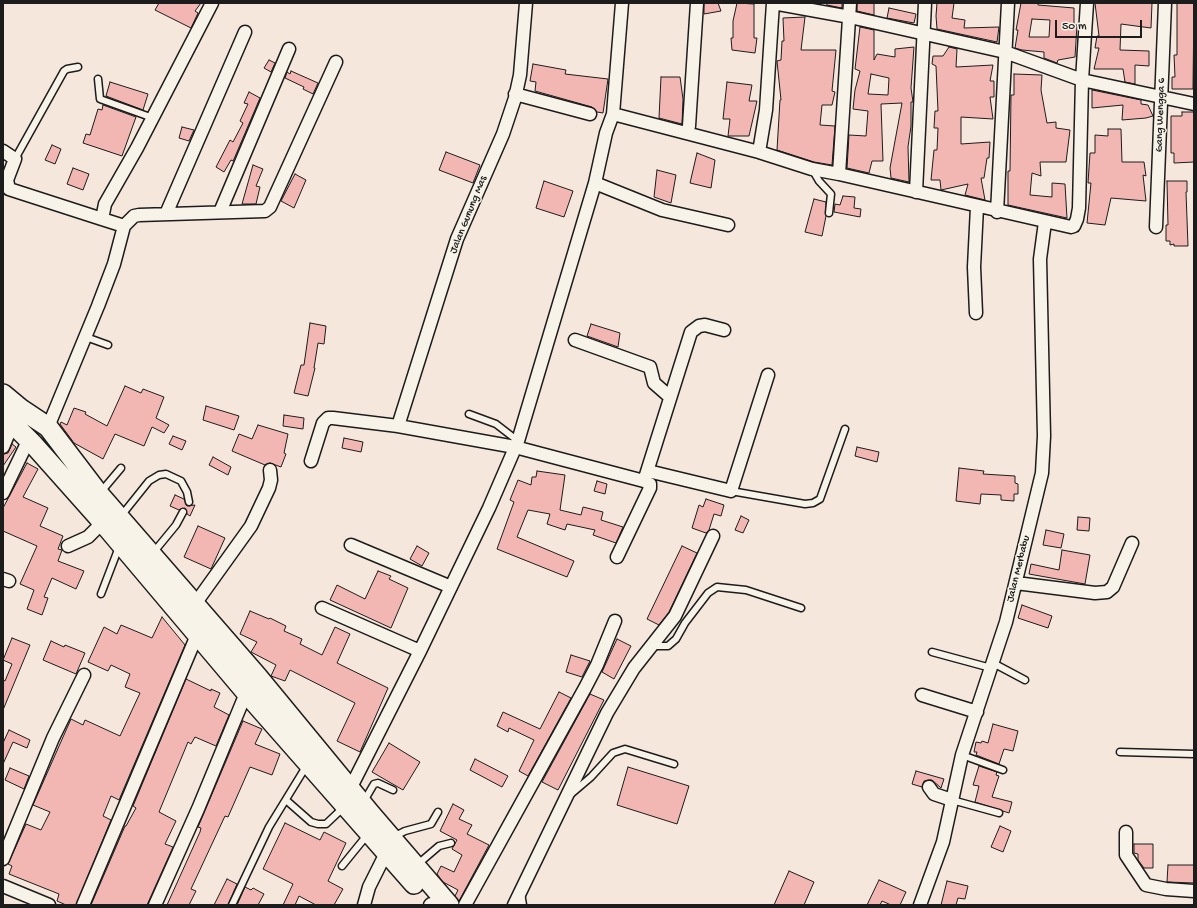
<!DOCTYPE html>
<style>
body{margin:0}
#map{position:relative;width:1197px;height:908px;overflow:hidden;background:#f6e7dd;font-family:"Gochi Hand",sans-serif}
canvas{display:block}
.frame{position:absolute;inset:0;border:4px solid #1c1c1c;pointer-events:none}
.scale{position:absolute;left:1055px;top:20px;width:87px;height:18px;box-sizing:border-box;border:2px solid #1c1c1c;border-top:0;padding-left:5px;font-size:12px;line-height:14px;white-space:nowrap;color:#1c1c1c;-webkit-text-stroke:3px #f7f3e8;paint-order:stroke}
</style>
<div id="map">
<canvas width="1197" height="908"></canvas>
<div class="frame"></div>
<div class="scale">50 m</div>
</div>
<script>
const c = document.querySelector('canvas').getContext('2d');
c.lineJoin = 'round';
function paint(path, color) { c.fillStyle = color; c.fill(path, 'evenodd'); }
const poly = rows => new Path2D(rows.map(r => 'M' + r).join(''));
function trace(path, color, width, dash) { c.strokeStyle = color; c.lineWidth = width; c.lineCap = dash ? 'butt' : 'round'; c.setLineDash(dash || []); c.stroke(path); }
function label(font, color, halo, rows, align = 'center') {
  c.font = font + ' "Gochi Hand",sans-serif'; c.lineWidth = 3; c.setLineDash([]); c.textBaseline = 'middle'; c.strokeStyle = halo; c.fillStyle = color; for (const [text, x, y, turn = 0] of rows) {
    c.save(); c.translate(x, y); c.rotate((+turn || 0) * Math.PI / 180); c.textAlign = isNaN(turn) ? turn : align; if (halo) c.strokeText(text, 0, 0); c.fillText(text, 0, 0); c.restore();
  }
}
const building = poly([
 [159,3,201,3,195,11,198,13,191,28,155,10,159,3],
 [704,3,718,3,721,11,704,14,704,3],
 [737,3,754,4,754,38,757,38,755,53,732,50,731,38,733,38,733,21,737,3],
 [826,3,842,3,842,8,827,5,826,3],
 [857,3,874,3,874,15,857,11,857,3],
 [937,3,954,3,952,18,965,20,964,28,999,27,997,42,937,29,936,16,937,3],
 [1021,3,1038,3,1038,5,1074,8,1074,25,1077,25,1075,57,1058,60,1057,63,1044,58,1044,52,1022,50,1015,48,1018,30,1016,30,1021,3],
 [1032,19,1050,20,1049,37,1029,37,1032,19],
 [1095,3,1152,3,1151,28,1121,24,1120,50,1149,51,1149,66,1135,65,1135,84,1125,82,1123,69,1094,69,1099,48,1095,48,1097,36,1099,36,1095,3],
 [1177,3,1194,3,1193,89,1172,89,1172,77,1175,77,1174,55,1177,55,1177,3],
 [889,8,916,14,914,23,887,18,889,8],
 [805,17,801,50,836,50,832,91,835,92,832,105,822,105,820,125,835,126,832,165,814,162,777,150,780,100,781,100,777,61,781,60,782,41,784,41,783,18,805,17],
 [860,27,874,30,874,60,877,54,895,57,895,49,914,47,911,88,913,102,911,102,911,126,908,147,909,182,891,178,890,168,902,103,881,104,883,161,872,161,869,173,847,168,849,135,866,136,868,111,853,109,855,90,860,71,855,69,860,27],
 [871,74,889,78,888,95,868,94,871,74],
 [949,47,957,49,956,67,993,65,990,81,994,81,994,97,990,97,993,119,961,117,961,144,990,142,989,158,987,158,984,178,981,178,985,200,965,195,968,184,941,190,940,180,931,180,934,150,937,150,938,128,934,128,935,111,938,111,936,66,932,64,933,56,943,56,949,47],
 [269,60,275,63,271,72,264,68,269,60],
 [533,64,566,70,565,74,608,79,603,113,597,112,592,107,535,91,536,82,530,81,533,64],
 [291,71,318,83,313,94,303,89,304,87,285,78,287,72,290,74,291,71],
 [1014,74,1042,75,1041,90,1047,123,1056,122,1056,128,1070,130,1066,162,1040,162,1041,176,1032,173,1030,195,1052,197,1052,183,1065,184,1067,218,1008,205,1008,171,1010,171,1011,95,1014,95,1014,74],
 [661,77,680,77,683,99,682,124,659,118,661,77],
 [110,82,148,94,143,110,106,96,110,82],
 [727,82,752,85,749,101,757,101,749,136,728,136,730,119,723,119,727,82],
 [1092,90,1141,100,1141,104,1148,105,1153,116,1146,118,1122,120,1123,105,1092,108,1092,90],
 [249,92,260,98,234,159,233,161,231,160,224,172,216,167,230,140,233,142,243,123,240,121,248,104,244,103,249,92],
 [103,105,136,117,122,156,83,143,86,134,90,135,98,109,102,110,103,105],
 [1182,112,1194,112,1194,162,1174,163,1174,153,1171,153,1171,116,1182,116,1182,112],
 [182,127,194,130,189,141,179,138,182,127],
 [1108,129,1121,129,1122,162,1144,162,1146,176,1143,175,1146,201,1111,198,1105,225,1087,223,1091,183,1088,183,1090,153,1095,153,1095,135,1108,136,1108,129],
 [52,145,61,149,55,164,45,160,52,145],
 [446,152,480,165,473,183,439,170,446,152],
 [697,153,715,160,711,188,690,183,697,153],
 [253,165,263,169,256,186,260,187,256,204,242,204,253,165],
 [73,168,89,174,83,190,67,184,73,168],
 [657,170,676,175,671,203,654,197,657,170],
 [295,174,306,180,294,208,281,201,295,174],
 [544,181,573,191,564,217,536,208,544,181],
 [1167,181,1187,181,1187,192,1186,192,1188,246,1174,246,1174,244,1170,245,1170,241,1166,241,1166,225,1168,225,1167,181],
 [843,196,855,197,854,208,861,209,860,217,834,212,835,204,840,205,843,196],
 [814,199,826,202,826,216,822,236,805,232,814,199],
 [310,323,326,326,324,344,318,343,314,368,315,368,308,396,294,393,301,365,304,365,310,323],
 [591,324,620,333,618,347,587,336,591,324],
 [125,386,141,393,143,389,164,397,156,418,169,425,164,433,152,427,144,446,115,434,103,459,74,443,60,424,61,422,67,425,74,408,86,412,85,414,107,426,125,386],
 [206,406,239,416,234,430,203,420,206,406],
 [284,415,304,418,303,429,283,426,284,415],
 [258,425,288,434,284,453,286,454,281,467,270,463,265,465,232,451,239,434,252,439,258,425],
 [173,436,186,441,182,450,169,444,173,436],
 [344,438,363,442,361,452,342,448,344,438],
 [12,444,16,447,3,466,3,454,8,453,12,444],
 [857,447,879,452,877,462,855,456,857,447],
 [213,457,231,467,228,475,209,465,213,457],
 [27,463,38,469,23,497,48,508,40,526,63,536,58,549,62,550,58,561,84,571,76,589,52,578,44,597,48,598,42,615,27,609,34,590,20,584,37,546,3,531,3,508,27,463],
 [959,468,984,471,983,474,1015,476,1015,483,1018,484,1018,494,1014,494,1014,501,1001,500,1001,495,981,494,980,504,956,501,959,468],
 [537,471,565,475,560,510,581,515,583,507,603,512,601,520,623,527,616,543,593,535,595,530,567,524,565,530,547,524,550,514,528,510,517,537,574,561,567,577,497,549,514,502,510,500,518,480,531,485,532,477,536,477,537,471],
 [597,481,607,484,605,494,594,491,597,481],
 [175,495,184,499,187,506,195,505,190,516,187,514,185,508,179,510,170,506,175,495],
 [706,499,724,505,721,516,714,514,709,530,706,533,692,528,699,505,703,507,706,499],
 [741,516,749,520,743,533,735,530,741,516],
 [1078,517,1090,518,1089,531,1077,530,1078,517],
 [198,526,225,538,211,569,184,557,198,526],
 [1046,530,1064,534,1061,548,1043,545,1046,530],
 [417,546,429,553,422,566,410,559,417,546],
 [682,546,697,553,669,612,659,625,647,619,682,546],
 [1062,550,1090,555,1085,584,1029,574,1031,564,1059,570,1062,550],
 [378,571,391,576,389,579,408,588,391,628,330,600,337,585,365,599,378,571],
 [1022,605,1052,616,1048,628,1018,618,1022,605],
 [250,611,269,619,270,618,286,626,284,631,302,639,300,644,322,655,335,627,350,634,337,663,388,688,360,752,337,741,355,703,290,670,285,681,271,676,276,665,251,652,257,642,240,634,250,611],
 [162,617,185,645,119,800,111,796,103,816,111,820,76,905,66,905,57,901,59,894,9,874,12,866,8,864,26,824,41,830,50,812,33,805,71,719,83,725,85,720,120,736,140,693,125,687,130,674,111,665,108,671,88,662,104,627,117,634,121,625,152,638,162,617],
 [12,638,30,645,3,710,3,680,5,681,12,664,3,660,12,638],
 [617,639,631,646,614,679,602,672,617,639],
 [51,641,64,647,65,645,85,653,76,674,43,660,51,641],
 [571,655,590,661,582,677,566,672,571,655],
 [186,679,211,691,211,689,220,693,214,707,229,715,216,746,195,737,191,744,188,742,159,812,176,821,165,844,173,847,147,905,91,905,125,826,126,826,136,808,133,806,186,679],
 [559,692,571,698,528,776,519,771,534,740,509,728,508,732,497,726,503,712,540,729,559,692],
 [590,694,604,700,558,790,542,782,590,694],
 [243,721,262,729,255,744,280,754,272,775,250,767,228,817,225,816,191,889,196,891,189,905,167,905,200,832,201,828,198,827,243,721],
 [993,724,1018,731,1013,751,1004,749,999,764,976,755,977,752,974,752,976,742,981,743,982,741,988,743,993,724],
 [9,730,30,740,27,748,13,742,3,764,3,743,9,730],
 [389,743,420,762,403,790,372,772,389,743],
 [475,759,508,776,502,787,470,770,475,759],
 [979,766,997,772,996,775,999,776,992,797,1012,802,1009,813,975,802,979,786,973,785,979,766],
 [628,767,689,786,677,824,617,805,628,767],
 [10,768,29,776,24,789,5,780,10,768],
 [916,771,944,779,941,788,932,780,929,780,924,781,922,787,912,784,916,771],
 [453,804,464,810,459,819,472,825,467,834,489,845,459,901,455,896,458,890,443,882,437,874,441,866,454,872,462,855,452,849,457,840,440,831,453,804],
 [285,823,320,840,324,832,346,843,328,881,343,889,334,905,316,905,299,896,295,905,283,905,293,884,263,869,285,823],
 [1000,826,1011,831,1003,852,991,847,1000,826],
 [1134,844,1153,844,1153,868,1144,868,1138,860,1138,854,1134,853,1134,844],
 [1168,865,1194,865,1194,883,1167,882,1168,865],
 [789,871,814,882,804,905,774,905,789,871],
 [227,879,237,884,228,905,214,905,227,879],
 [879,880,906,892,900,905,891,905,882,901,880,905,867,905,879,880],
 [947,881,968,886,965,899,958,898,956,905,941,905,947,881],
 [245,887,251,890,253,888,264,894,258,905,237,905,245,887]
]);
const lane = poly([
 [98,79,100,99,153,118],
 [15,159,64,71,67,69,78,67],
 [812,169,819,181,831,194,829,213],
 [86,337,108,345],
 [469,414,496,424,518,441],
 [731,491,805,504,813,503,820,499,845,429],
 [100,493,121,468],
 [121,516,149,481,159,475,166,474,181,481,187,492,189,502],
 [153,553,176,525,183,512],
 [101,594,119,547],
 [652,646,668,646,676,639,685,623,708,593,717,587,746,590,801,608],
 [932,652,991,668],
 [993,663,1025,680],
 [1120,752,1194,754],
 [962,755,1003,770],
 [571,794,591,777,613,753,625,749,674,764],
 [286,800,311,822,318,824,326,824,344,807],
 [952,800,999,813],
 [364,801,374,784,378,783,393,790],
 [393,837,405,831,431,824,438,812],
 [418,864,439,846,451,843],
 [342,866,368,834],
 [521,893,523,905],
 [232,905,269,827,307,765]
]);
const street = poly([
 [773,3,850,17,1005,52,1082,80,1194,104],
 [515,94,590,114],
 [613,114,622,3],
 [687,133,689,126,697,3],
 [3,151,15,159,7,180,9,189,102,219],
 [759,152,766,110,773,3],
 [839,174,850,3],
 [595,183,662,210,728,225],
 [916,192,925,3],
 [220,212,289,49],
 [997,212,1008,3],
 [166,214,245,32],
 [124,226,102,219,105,204,137,148,212,3],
 [1156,227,1165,3],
 [976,313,974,267,977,207],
 [575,340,650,367,654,383,670,397],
 [398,426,457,239,503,134,515,98,520,75,526,3],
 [48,427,98,306,114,264,124,226,134,216,139,215,265,211,270,207,336,62],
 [3,447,13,423],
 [311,461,323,423,328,418,333,418,398,426,515,447,644,481,650,484,650,488,617,557],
 [648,471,731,491,768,375],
 [645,478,691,332,699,326,705,325,724,330],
 [3,493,29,439],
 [351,545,451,587],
 [68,546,88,537,103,522],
 [3,579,9,581],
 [1016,583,1095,593,1107,592,1113,587,1132,543],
 [195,604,251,526,269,488,271,480,270,470],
 [322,608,420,651],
 [922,695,977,712],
 [929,787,934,794,952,800],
 [350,789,420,651,489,508,518,441,595,183,606,133,613,114,759,152,812,169,839,174,1071,227,1074,226,1077,219,1079,208,1082,80,1087,3],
 [1126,832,1126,855,1146,885,1166,889,1194,891],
 [3,859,53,738,84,675],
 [3,886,49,905],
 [83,905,197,635],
 [155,905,198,809,246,693,250,688],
 [364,905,369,887,386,853],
 [430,905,431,904],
 [465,905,585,688,597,665,615,621],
 [514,905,607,713,634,668,675,616,713,536],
 [920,905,943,842,962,755,1006,622,1042,473,1044,436,1040,259,1045,222]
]);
const primary = poly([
 [3,394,21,409,48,427,99,494,258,677,370,813,449,905],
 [3,414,33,444,98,517,255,703,414,884]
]);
const streetNames = [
 ["Gang Wengga 6",1161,115,-88],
 ["Jalan Gunung Mas",469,215,-68],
 ["Jalan Merbabu",1019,569,-76]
];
paint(building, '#f3b7b3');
trace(building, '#1c1c1c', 1);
trace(lane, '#1c1c1c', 9);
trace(street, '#1c1c1c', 15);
trace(primary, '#1c1c1c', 22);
trace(lane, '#f7f3e8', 6);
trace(street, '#f7f3e8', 12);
trace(primary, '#f7f3e8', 19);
label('11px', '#1c1c1c', '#f7f3e8', streetNames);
</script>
